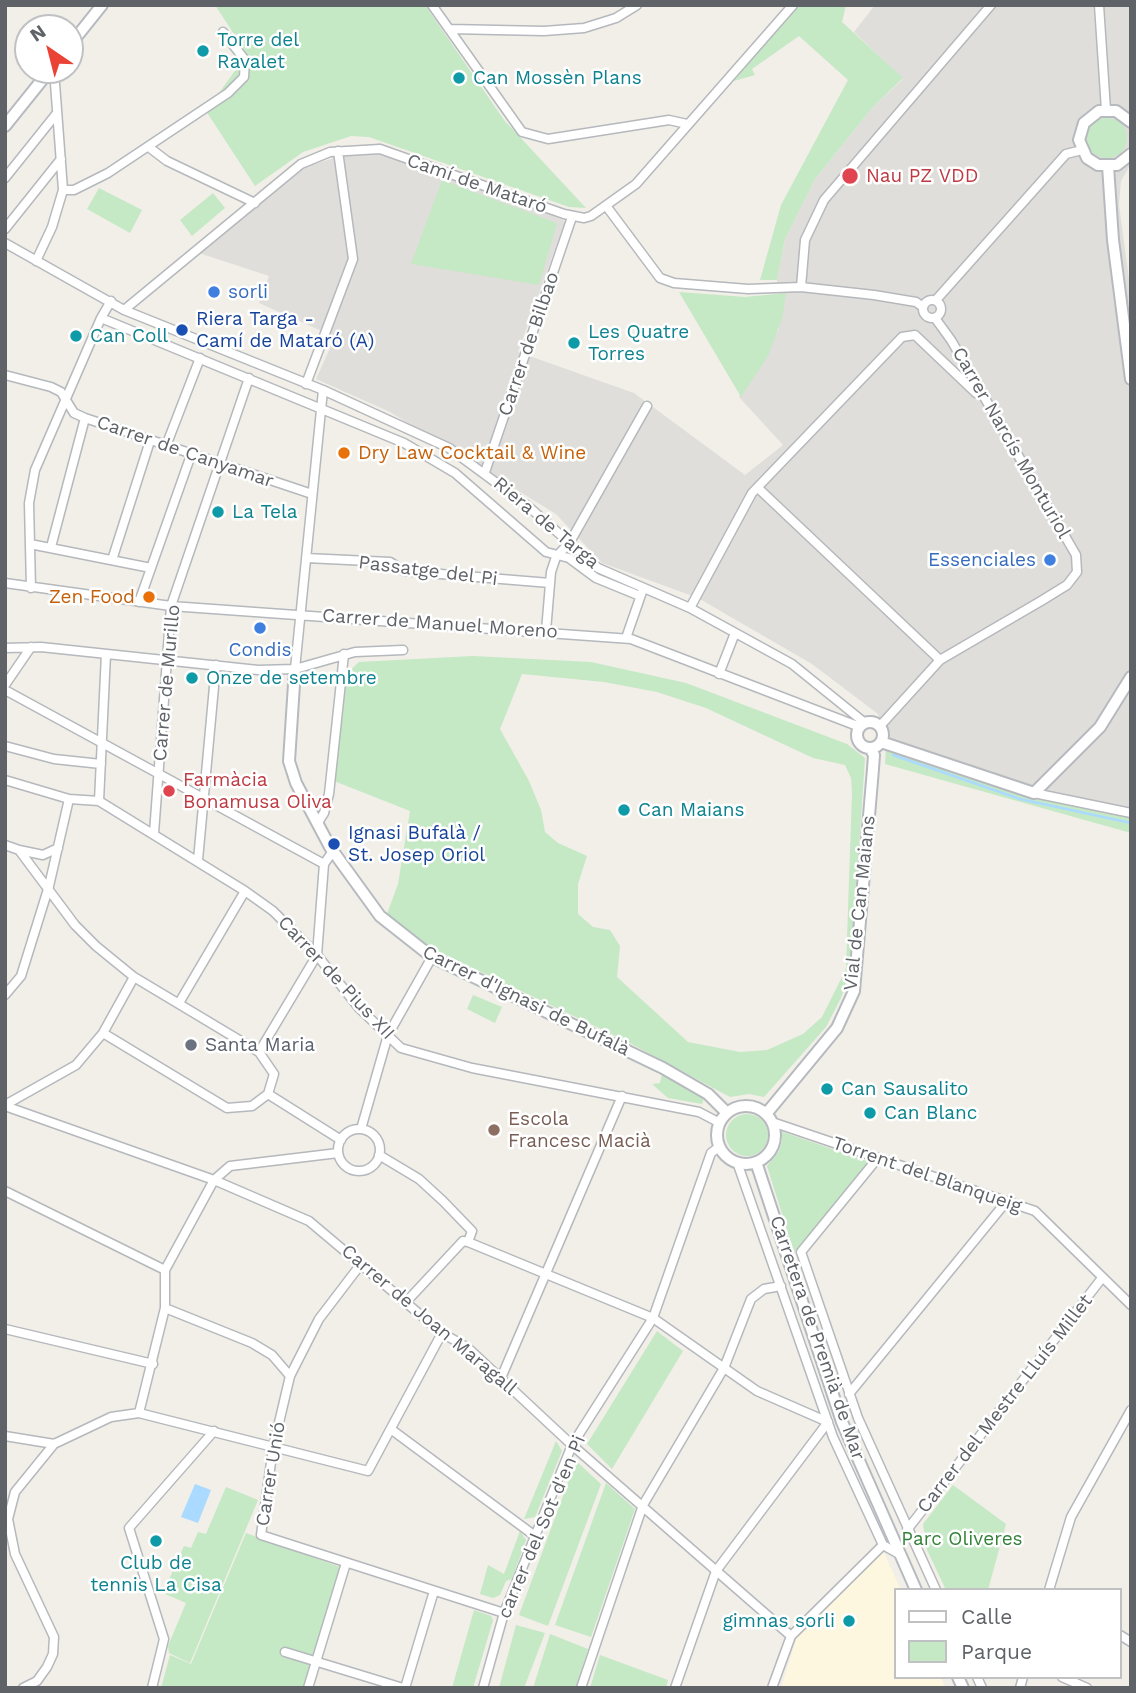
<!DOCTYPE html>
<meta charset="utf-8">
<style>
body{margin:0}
#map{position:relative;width:1136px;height:1693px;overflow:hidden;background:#f1efe8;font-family:"Work Sans",sans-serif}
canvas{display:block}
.frame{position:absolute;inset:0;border:7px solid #5f6368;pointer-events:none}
.legend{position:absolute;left:894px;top:1588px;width:228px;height:91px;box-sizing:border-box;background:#fff;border:2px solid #bfc1c3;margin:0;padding:9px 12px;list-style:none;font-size:21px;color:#5f6368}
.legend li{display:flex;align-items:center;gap:14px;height:35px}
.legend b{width:35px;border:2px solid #bfc1c3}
.north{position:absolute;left:14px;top:14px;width:70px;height:70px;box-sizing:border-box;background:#fff;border:2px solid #bfc1c3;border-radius:50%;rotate:325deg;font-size:19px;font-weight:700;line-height:28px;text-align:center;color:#5f6368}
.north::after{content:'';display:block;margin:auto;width:24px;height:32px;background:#ea4335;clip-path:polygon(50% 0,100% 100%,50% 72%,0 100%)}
</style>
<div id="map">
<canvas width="1136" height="1693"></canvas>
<div class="frame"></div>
<ul class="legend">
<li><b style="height:9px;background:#fff"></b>Calle</li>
<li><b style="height:19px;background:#c5e8c5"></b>Parque</li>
</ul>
<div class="north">N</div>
</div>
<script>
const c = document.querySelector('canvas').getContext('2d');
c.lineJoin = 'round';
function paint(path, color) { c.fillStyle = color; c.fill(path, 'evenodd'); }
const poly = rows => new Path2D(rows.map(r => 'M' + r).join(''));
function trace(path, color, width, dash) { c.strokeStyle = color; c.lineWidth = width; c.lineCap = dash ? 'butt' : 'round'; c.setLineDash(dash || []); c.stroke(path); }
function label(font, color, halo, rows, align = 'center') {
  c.font = font + ' "Work Sans",sans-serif'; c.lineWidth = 5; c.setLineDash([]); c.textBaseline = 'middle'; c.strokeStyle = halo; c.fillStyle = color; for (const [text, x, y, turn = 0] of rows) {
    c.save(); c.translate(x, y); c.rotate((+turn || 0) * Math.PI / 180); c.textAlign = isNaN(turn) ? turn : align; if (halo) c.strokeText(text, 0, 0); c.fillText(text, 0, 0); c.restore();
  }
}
const commercial = poly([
 [883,1551,901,1590,896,1590,896,1677,941,1677,945,1688,781,1688,797,1637]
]);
const industrial = poly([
 [875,5,1131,5,1131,164,1121,181,1119,205,1131,294,1131,818,1030,796,886,748,878,714,812,664,698,598,602,563,556,514,390,412,316,379,335,337,259,303,269,276,199,253,306,167,380,143,565,221,518,352,634,393,745,475,783,445,739,397,779,329,777,280,785,239,815,179,872,108,903,79,854,32]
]);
const green = poly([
 [215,5,425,5,504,120,586,208,569,207,369,137,351,136,303,152,255,186,206,111,247,54],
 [797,5,846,5,842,22,903,78,872,108,815,179,785,239,777,280,760,280,781,205,848,80,799,36,752,69,755,75,734,81],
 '1087 138a20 20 0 1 1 40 0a20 20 0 1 1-40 0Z',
 [442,180,557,223,539,285,411,264],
 [99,188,142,210,130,233,87,209],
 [213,193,225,208,192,236,180,220],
 [679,292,745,297,786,293,782,319,768,356,741,397],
 [473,656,591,662,686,683,847,744,865,758,851,968,841,998,826,1027,764,1097,749,1094,730,1097,626,1041,433,949,387,914,398,884,410,811,334,781,345,675,359,662],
 [522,674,604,682,657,692,706,708,813,758,845,765,851,778,852,793,846,969,822,1017,803,1034,767,1050,740,1052,688,1042,617,977,620,946,610,930,593,927,578,914,578,884,587,856,558,843,545,832,541,810,529,781,500,729],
 [886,748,1030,796,1131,818,1131,833,885,764],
 [473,995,502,1007,495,1023,467,1009],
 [662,1074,705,1096,702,1104,668,1098,652,1084,660,1083],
 '726 1135a21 21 0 1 1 42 0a21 21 0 1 1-42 0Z',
 [780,1131,870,1162,794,1252,767,1166,779,1151,782,1141],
 [657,1331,683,1351,612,1469,587,1444],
 [556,1441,562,1451,535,1517,524,1519],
 [576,1461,601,1484,548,1626,519,1615],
 [606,1483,635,1509,591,1637,555,1625],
 [953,1485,1006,1524,988,1590,946,1590,927,1550,923,1524],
 [226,1487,258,1500,190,1663,169,1653,168,1646,186,1603,163,1593,184,1546,191,1548,198,1532,206,1534],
 [520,1531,526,1540,512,1579,506,1581,500,1595,493,1598,480,1594,488,1565,504,1574],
 [246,1533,340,1567,304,1688,161,1688,170,1655,191,1664],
 [474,1610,491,1616,493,1620,473,1688,452,1688],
 [516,1625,545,1633,524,1688,499,1688],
 [550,1634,588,1649,576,1688,533,1688],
 [600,1655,668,1680,666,1688,590,1688]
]);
const water = poly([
 [195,1484,211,1490,198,1523,181,1517]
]);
const stream = poly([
 [893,755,1020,799,1131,823]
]);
const street = poly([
 [432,5,522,132,548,139,669,120,687,124],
 [1099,5,1106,110],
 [449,29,544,31,584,28,616,18,637,5],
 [150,148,167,161,255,203],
 [5,178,57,113],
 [63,190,74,190,108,173,228,93,244,77,245,60,223,32],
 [607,207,660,278,674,283,748,289,801,287,874,295,916,302,923,307],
 [5,229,61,159],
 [5,243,124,310,323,390,449,448,529,507,598,568,690,608,792,664,865,723],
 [36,261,52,227,63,190,54,70],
 [801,287,805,240,824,200,991,5],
 '923 309a9 9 0 1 1 18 0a9 9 0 1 1-18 0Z',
 [936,300,1066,154,1082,150],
 [124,310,301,164,330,152,380,149,564,214,584,218,591,216,636,184,793,5],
 [101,318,404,443,455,473,546,552,569,558,596,578,640,596],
 [5,375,51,387,61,392,74,413,85,418,312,494],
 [306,384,353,259,338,151],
 [166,446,200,358],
 [485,472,572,217],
 [758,488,940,660],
 [30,544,151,568],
 [51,547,85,418],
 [306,558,390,562,404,571,550,583],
 [112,560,150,441],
 [5,583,171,606,631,639,860,727],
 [31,588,29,503,35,470,101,318,111,301],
 [139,602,191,455],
 [690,608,752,493,902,337,915,335,976,393],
 [546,631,551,572,556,557,570,542,647,406],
 [626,638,642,592],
 [5,648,41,647,258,670,295,669,355,652,403,650],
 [295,669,323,390],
 [719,674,735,633],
 [5,685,31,647],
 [5,690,324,864],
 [880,726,940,660,1041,601,1067,585,1077,572,1076,555,951,340,935,318],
 [5,746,54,759,101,764],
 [5,780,69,799,99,801,245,891,273,911,317,955,359,1008,401,1048,472,1068,699,1112,720,1123],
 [1034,793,1131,813],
 [99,801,106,654],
 [317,824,324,813,329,794,344,654],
 [154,833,171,606,249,378],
 [5,845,19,850,75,925,96,946,134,977,259,1052,274,1074,268,1094,341,1140],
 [19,850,43,855,58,848],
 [198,860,216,665],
 [5,995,21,976,49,886,69,799],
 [179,1003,245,891],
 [103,1033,227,1108,252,1106,268,1094],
 [259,1052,317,955,324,864,333,851],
 [5,1105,76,1065,103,1033,134,977],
 [5,1106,214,1180,309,1221,442,1333,468,1348,572,1445,791,1636],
 [772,1122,1035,1211,1131,1305],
 [361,1129,388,1035,432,957],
 '338 1150a21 21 0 1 1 42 0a21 21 0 1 1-42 0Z',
 [379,1155,419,1179,443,1201,472,1231,468,1242],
 [877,1159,801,1252,858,1418,936,1590],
 [737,1162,833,1437,883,1545,899,1554],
 [5,1191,165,1270],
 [361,1264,319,1319,290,1376,273,1448,261,1535,504,1613],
 [407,1301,463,1241,468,1242,653,1318,757,1391,828,1422],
 [165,1308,252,1343,272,1355,290,1376],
 [5,1329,153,1364],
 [501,1378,622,1096],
 [849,1394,1006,1202],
 [139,1413,165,1308,165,1270,214,1180,230,1166,338,1153],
 [392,1430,535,1536],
 [5,1436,54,1444,111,1417,139,1413,368,1471,442,1333],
 [907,1530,1102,1278],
 [1049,1590,1071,1517,1131,1410],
 [1120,1635,1131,1642],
 [285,1652,403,1688],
 [977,1677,982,1688],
 [1062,1677,1087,1688],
 [23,1688,37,1681,47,1667,53,1654,54,1637,15,1554,8,1519,15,1492,54,1444],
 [152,1688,164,1639,129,1528,214,1431],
 [308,1688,346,1563],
 [405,1688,434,1591],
 [483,1688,504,1613,572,1445,653,1318,711,1153,720,1146],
 [581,1688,643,1505,724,1368,751,1299,764,1289,781,1286],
 [675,1688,716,1571,828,1422],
 [772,1688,791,1636,883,1545],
 [1020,1688,1023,1677]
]);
const secondary = poly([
 [70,45,102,5],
 [1131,122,1116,111,1099,111,1084,123,1079,140,1087,158,1098,165,1117,165,1131,154],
 [5,126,50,70],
 [1108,166,1113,240,1131,379],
 [295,669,289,761,296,783,330,847,380,916,432,957,663,1068,708,1094,727,1113],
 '857 735a13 13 0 1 1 26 0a13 13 0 1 1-26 0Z',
 [881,742,1034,793,1100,727,1131,677],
 '717 1135a29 29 0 1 1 58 0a29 29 0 1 1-58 0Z',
 [766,1114,837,1028,854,991,873,769,874,755,870,748],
 [756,1162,842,1422,916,1590],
 [958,1677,963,1688]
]);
const markers = [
 [203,51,7,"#0f9aa8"],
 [459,78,7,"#0f9aa8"],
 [850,176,9,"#e0444e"],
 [214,292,7,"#3f7fe0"],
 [182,330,7,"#1a4fb4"],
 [76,336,7,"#0f9aa8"],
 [574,343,7,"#0f9aa8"],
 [344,453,7,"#e8710a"],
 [218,512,7,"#0f9aa8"],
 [1050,560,7,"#3f7fe0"],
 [149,597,7,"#e8710a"],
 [260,628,7,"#3f7fe0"],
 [192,678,7,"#0f9aa8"],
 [169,791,7,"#e0444e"],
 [624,810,7,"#0f9aa8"],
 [334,844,7,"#1a4fb4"],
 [191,1045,7,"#6b7280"],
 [827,1089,7,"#0f9aa8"],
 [870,1113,7,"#0f9aa8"],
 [494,1130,7,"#8d6e63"],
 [156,1541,7,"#0f9aa8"],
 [849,1621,7,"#0f9aa8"]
];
const cultureNames = [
 ["Torre del",217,40],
 ["Ravalet",217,62],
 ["Can Mossèn Plans",473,78],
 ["Les Quatre",588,332],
 ["Torres",588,354],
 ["Can Coll",90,336],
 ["La Tela",232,512],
 ["Onze de setembre",206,678],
 ["Can Maians",638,810],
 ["Can Sausalito",841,1089],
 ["Can Blanc",884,1113],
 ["Club de",156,1563,"center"],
 ["tennis La Cisa",156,1585,"center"],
 ["gimnas sorli",835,1621,"right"]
];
const healthNames = [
 ["Nau PZ VDD",866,176],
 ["Farmàcia",183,780],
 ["Bonamusa Oliva",183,802]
];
const streetNames = [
 ["Camí de Mataró",477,184,19],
 ["Carrer de Bilbao",529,344,-71],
 ["Carrer Narcís Monturiol",1011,443,60],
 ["Carrer de Canyamar",185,452,19],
 ["Riera de Targa",546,523,40],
 ["Passatge del Pi",428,571,7],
 ["Carrer de Manuel Moreno",440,624,4],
 ["Carrer de Murillo",167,683,-85],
 ["Vial de Can Maians",860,903,-84],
 ["Carrer de Pius XII",336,978,47],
 ["Carrer d'Ignasi de Bufalà",526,1001,26],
 ["Torrent del Blanqueig",927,1175,19],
 ["Carrer de Joan Maragall",429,1320,40],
 ["Carretera de Premià de Mar",817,1338,71],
 ["Carrer del Mestre Lluís Millet",1005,1404,-52],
 ["Carrer Unió",271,1474,-81],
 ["carrer del Sot d'en Pi",542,1527,-67]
];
const shopNames = [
 ["sorli",228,292],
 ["Essenciales",1036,560,"right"],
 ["Condis",260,650,"center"]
];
const transitNames = [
 ["Riera Targa -",196,319],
 ["Camí de Mataró (A)",196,341],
 ["Ignasi Bufalà /",348,833],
 ["St. Josep Oriol",348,855]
];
const foodNames = [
 ["Dry Law Cocktail & Wine",358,453],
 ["Zen Food",135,597,"right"]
];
const worshipNames = [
 ["Santa Maria",205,1045]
];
const educationNames = [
 ["Escola",508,1119],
 ["Francesc Macià",508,1141]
];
const parkNames = [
 ["Parc Oliveres",962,1539]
];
paint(commercial, '#fef7e0');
paint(industrial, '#e0deda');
paint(green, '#c5e8c5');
paint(water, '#aadaff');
trace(stream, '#aadaff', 2.5);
trace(street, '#b5b8bc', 11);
trace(secondary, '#b6babf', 14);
trace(street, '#fff', 8);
trace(secondary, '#fff', 10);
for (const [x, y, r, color] of markers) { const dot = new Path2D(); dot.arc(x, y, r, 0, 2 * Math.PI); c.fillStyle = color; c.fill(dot); trace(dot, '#fff', 2.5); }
label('19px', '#0d838f', '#fff', cultureNames, 'left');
label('19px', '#be3a42', '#fff', healthNames, 'left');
label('19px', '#5f6368', '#fff', streetNames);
label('19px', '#366cbe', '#fff', shopNames, 'left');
label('19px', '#164399', '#fff', transitNames, 'left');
label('19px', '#c56008', '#fff', foodNames, 'left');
label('19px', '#5b616d', '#fff', worshipNames, 'left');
label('19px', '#785e54', '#fff', educationNames, 'left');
label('19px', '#348238', '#fff', parkNames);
</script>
